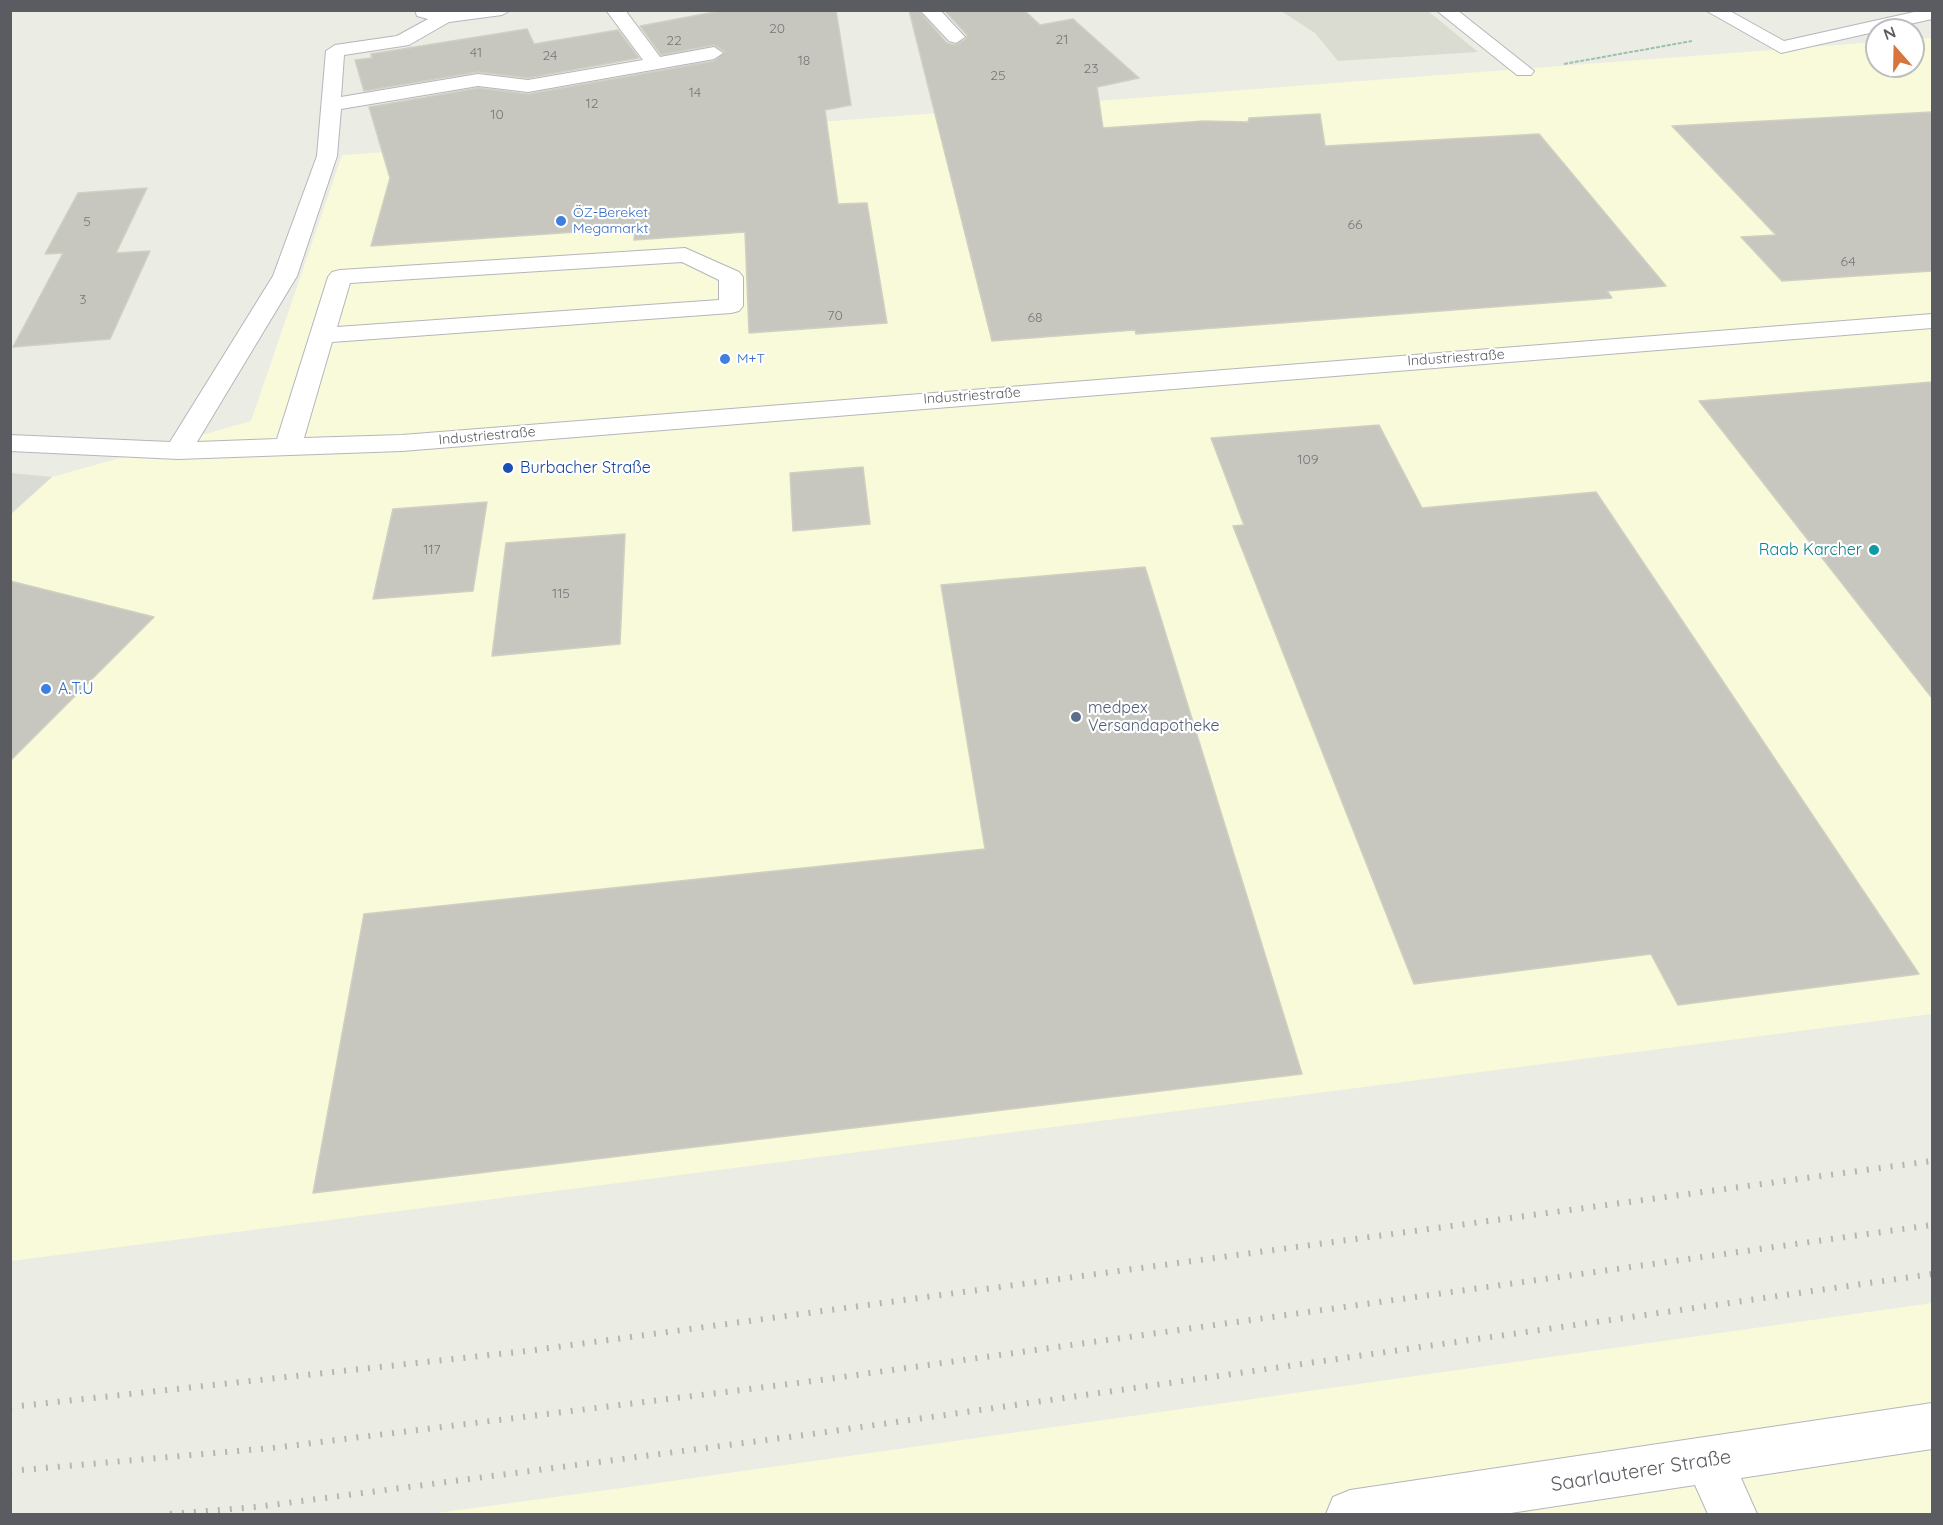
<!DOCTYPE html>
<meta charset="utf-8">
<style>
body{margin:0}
#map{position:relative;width:1943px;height:1525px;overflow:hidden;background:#ebece3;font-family:Quicksand,sans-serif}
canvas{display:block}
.frame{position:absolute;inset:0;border:12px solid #5b5c62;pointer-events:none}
.north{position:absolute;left:1865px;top:18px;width:60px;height:60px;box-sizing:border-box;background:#fff;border:2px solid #bdbec0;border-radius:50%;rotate:340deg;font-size:16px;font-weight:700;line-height:24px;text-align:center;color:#5b5c62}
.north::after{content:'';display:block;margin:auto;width:21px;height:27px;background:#d7753d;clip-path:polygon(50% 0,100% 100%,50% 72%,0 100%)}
</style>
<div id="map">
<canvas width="1943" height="1525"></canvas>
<div class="frame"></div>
<div class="north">N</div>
</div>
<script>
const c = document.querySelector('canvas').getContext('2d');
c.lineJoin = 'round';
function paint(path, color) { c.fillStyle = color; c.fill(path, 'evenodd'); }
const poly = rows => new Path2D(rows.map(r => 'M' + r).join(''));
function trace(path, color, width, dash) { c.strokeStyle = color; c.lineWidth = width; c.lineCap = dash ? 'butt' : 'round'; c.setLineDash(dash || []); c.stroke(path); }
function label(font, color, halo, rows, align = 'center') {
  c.font = font + ' Quicksand,sans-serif'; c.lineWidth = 4.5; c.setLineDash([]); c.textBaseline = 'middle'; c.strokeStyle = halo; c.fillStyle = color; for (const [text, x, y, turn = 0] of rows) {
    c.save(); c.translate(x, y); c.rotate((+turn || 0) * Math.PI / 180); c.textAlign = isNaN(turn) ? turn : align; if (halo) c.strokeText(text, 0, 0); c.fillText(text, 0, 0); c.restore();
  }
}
const commercial = poly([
 [1932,38,1932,1014,11,1261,10,514,52,477,251,421,342,155,739,128,1877,42,1877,66,1913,66,1913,39],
 [1932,1303,1932,1514,429,1514,622,1488]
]);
const industrial = poly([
 [11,473,52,477,11,514]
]);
const education = poly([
 [1281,11,1428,11,1478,52,1338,61,1315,33]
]);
const building = poly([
 [725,10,836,10,851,105,825,110,838,204,867,203,887,323,749,333,745,232,634,240,635,228,371,246,390,178,369,107,478,88,528,94,714,61,725,52,714,45,661,55,640,26,725,10],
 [909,10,918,10,947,43,955,45,966,39,967,35,944,10,1024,10,1040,25,1073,19,1139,78,1097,87,1103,128,1204,121,1248,122,1249,118,1320,114,1325,146,1539,134,1666,286,1607,291,1612,298,1136,334,1135,330,992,341,909,10],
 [527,29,534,44,618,30,639,58,528,78,478,72,364,91,355,60,372,58,371,54,527,29],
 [1932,112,1932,271,1782,281,1741,237,1776,235,1672,126,1932,112],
 [147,188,116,253,150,251,110,339,13,347,63,253,45,254,78,193,147,188],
 [1932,382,1932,698,1699,401,1932,382],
 [1379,425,1422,508,1596,492,1919,974,1678,1005,1651,954,1414,984,1233,526,1244,525,1211,438,1379,425],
 [863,467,870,524,793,531,790,473,863,467],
 [487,502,473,591,373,599,393,509,487,502],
 [625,534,620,644,492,656,506,543,625,534],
 [1145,567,1302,1074,313,1193,364,914,985,849,941,585,1145,567],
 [10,581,154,617,10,761,10,581]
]);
const path = poly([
 [1564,64,1692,41]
]);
const minor = poly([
 [415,10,511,10,502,15,449,22,409,45,344,55,341,97,478,74,528,80,643,60,606,10,625,10,660,57,714,47,723,53,714,59,528,92,478,86,341,109,337,156,297,276,197,442,277,439,328,277,332,272,340,270,685,248,739,272,743,277,743,306,739,311,731,313,332,342,304,438,402,435,1932,314,1932,328,402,451,178,459,10,451,10,435,170,442,273,276,317,156,326,51,335,45,397,36,428,19,417,16,415,10],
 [682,262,719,280,719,300,337,327,350,283,682,262],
 [920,10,940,10,965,37,956,43,949,41,920,10],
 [1436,10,1457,10,1534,71,1531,75,1517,75,1436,10],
 [1705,10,1728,10,1784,41,1923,10,1932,10,1932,19,1781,53,1705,10],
 [1932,1403,1932,1449,1741,1478,1757,1514,1708,1514,1695,1485,1504,1514,1326,1514,1333,1497,1350,1490,1932,1403]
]);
const rail = poly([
 [10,1407,527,1351,1932,1161],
 [10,1471,272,1448,806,1382,1932,1225],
 [170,1514,256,1507,812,1434,1932,1274]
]);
const markers = [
 [561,221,6,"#3f7fe0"],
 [725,359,6,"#3f7fe0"],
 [508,468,6,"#1a4fb4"],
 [1874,550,6,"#0f9aa8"],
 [46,689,6,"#3f7fe0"],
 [1076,717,6,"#5c6f8a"]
];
const numberNames = [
 ["20",777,29],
 ["21",1062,40],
 ["22",674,41],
 ["41",476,53],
 ["24",550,56],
 ["18",804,61],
 ["23",1091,69],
 ["25",998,76],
 ["14",695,93],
 ["12",592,104],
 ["10",497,115],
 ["5",87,222],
 ["66",1355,225],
 ["64",1848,262],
 ["3",83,300],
 ["70",835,316],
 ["68",1035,318],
 ["109",1308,460],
 ["117",432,550],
 ["115",561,594]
];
const farShopnames = [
 ["ÖZ-Bereket",573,213],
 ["Megamarkt",573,229],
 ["M+T",737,359]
];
const farStreetnames = [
 ["Industriestraße",1456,358,-4],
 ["Industriestraße",972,396,-4],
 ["Industriestraße",487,436,-5]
];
const transitNames = [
 ["Burbacher Straße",520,468]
];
const cultureNames = [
 ["Raab Karcher",1862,550]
];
const shopNames = [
 ["A.T.U",58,689]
];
const serviceNames = [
 ["medpex",1088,708],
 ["Versandapotheke",1088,726]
];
const nearStreetnames = [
 ["Saarlauterer Straße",1641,1471,-9]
];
paint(commercial, '#f8fada');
paint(industrial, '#dbdbd5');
paint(education, '#dbdcd1');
paint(building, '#c8c7bf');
trace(building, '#d0d0c2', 1.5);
trace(minor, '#b5b6bc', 2);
trace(path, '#9cc1b1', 2, [4, 1.5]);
paint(minor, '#fff');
trace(rail, '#b5b5b6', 6, [2, 10]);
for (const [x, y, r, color] of markers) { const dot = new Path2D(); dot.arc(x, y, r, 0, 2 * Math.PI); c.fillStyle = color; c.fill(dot); trace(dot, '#fff', 2); }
label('14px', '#767779', null, numberNames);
label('14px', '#366cbe', '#fff', farShopnames, 'left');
label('14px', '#5b5c62', '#fff', farStreetnames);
label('16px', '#164399', '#fff', transitNames, 'left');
label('16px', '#0d838f', '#fff', cultureNames, 'right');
label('16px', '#366cbe', '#fff', shopNames, 'left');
label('16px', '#4e5e75', '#fff', serviceNames, 'left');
label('20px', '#5b5c62', '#fff', nearStreetnames);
</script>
